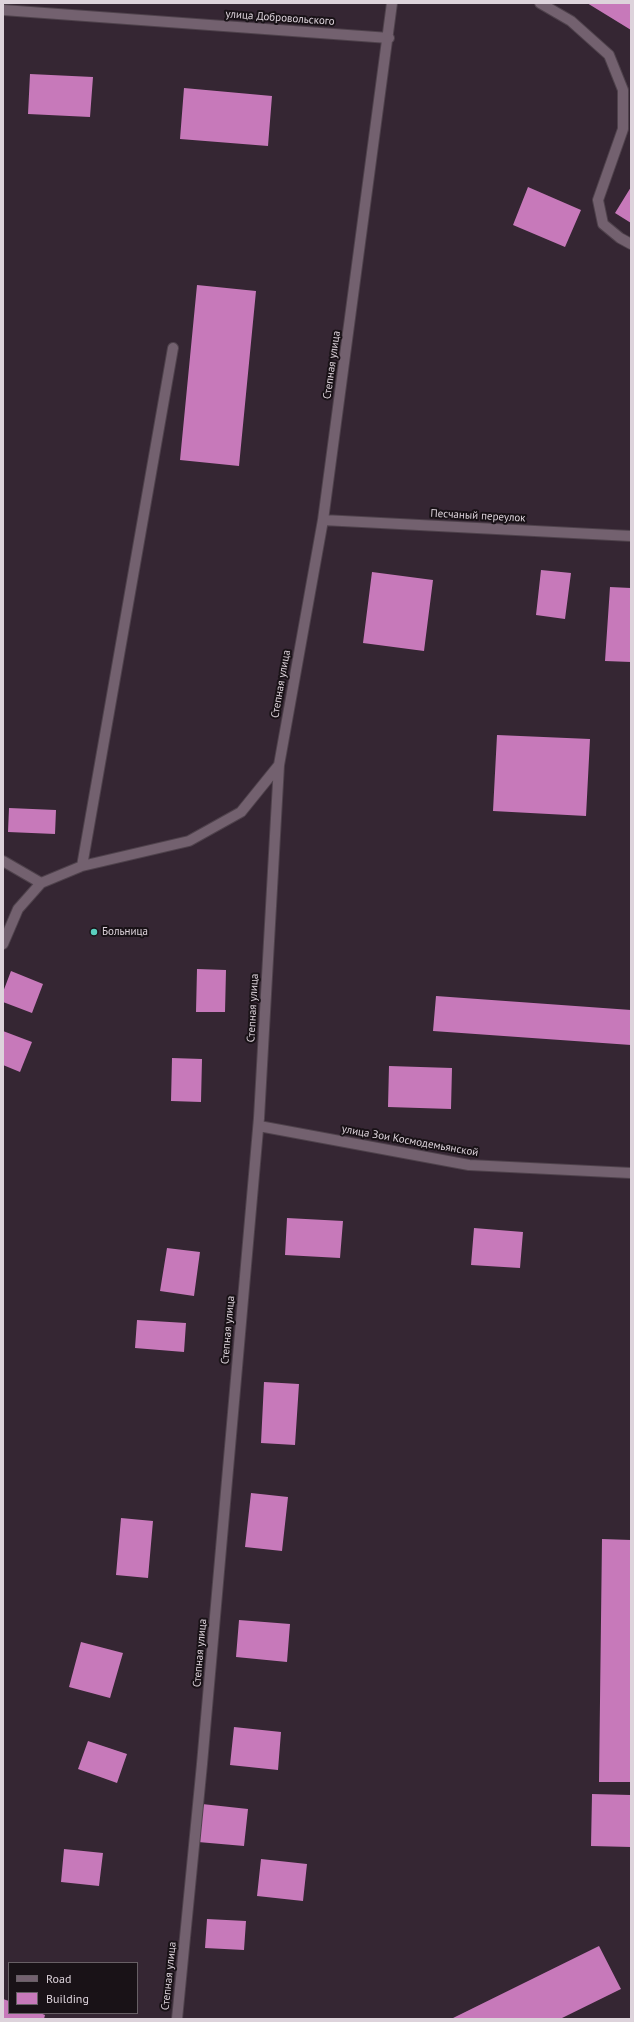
<!DOCTYPE html>
<meta charset="utf-8">
<style>
body{margin:0}
#map{position:relative;width:634px;height:2022px;overflow:hidden;background:#352633;font-family:"PT Sans",sans-serif}
canvas{display:block}
.frame{position:absolute;inset:0;border:4px solid #ddd3db;pointer-events:none}
.legend{position:absolute;left:8px;top:1962px;width:130px;height:52px;box-sizing:border-box;background:#191217;border:1px solid #675f65;margin:0;padding:5px 7px;list-style:none;font-size:12px;color:#ddd3db}
.legend li{display:flex;align-items:center;gap:8px;height:20px}
.legend b{width:20px;border:1px solid #675f65}
</style>
<div id="map">
<canvas width="634" height="2022"></canvas>
<div class="frame"></div>
<ul class="legend">
<li><b style="height:5px;background:#73616f"></b>Road</li>
<li><b style="height:11px;background:#c779ba"></b>Building</li>
</ul>
</div>
<script>
const c = document.querySelector('canvas').getContext('2d');
c.lineJoin = 'round';
function paint(path, color) { c.fillStyle = color; c.fill(path, 'evenodd'); }
const poly = rows => new Path2D(rows.map(r => 'M' + r).join(''));
function trace(path, color, width, dash) { c.strokeStyle = color; c.lineWidth = width; c.lineCap = dash ? 'butt' : 'round'; c.setLineDash(dash || []); c.stroke(path); }
function label(font, color, halo, rows, align = 'center') {
  c.font = font + ' "PT Sans",sans-serif'; c.lineWidth = 4; c.setLineDash([]); c.textBaseline = 'middle'; c.strokeStyle = halo; c.fillStyle = color; for (const [text, x, y, turn = 0] of rows) {
    c.save(); c.translate(x, y); c.rotate((+turn || 0) * Math.PI / 180); c.textAlign = isNaN(turn) ? turn : align; if (halo) c.strokeText(text, 0, 0); c.fillText(text, 0, 0); c.restore();
  }
}
const building = poly([
 [587,3,631,3,631,30],
 [30,74,93,77,90,117,28,114],
 [184,88,272,96,268,146,180,139],
 [528,187,581,210,565,247,513,225],
 [631,187,631,223,615,213],
 [197,285,256,291,239,466,180,460],
 [541,570,571,573,565,619,536,615],
 [372,572,433,580,424,651,363,643],
 [610,587,631,588,631,662,605,661],
 [497,735,590,739,586,816,493,811],
 [9,808,56,810,55,834,8,832],
 [197,969,226,970,225,1012,196,1012],
 [11,971,43,984,32,1013,3,1002,3,992],
 [436,996,631,1010,631,1045,433,1031],
 [3,1031,32,1042,20,1072,3,1065],
 [172,1058,202,1059,201,1102,171,1101],
 [389,1066,452,1068,451,1109,388,1107],
 [287,1218,343,1221,340,1258,285,1255],
 [474,1228,523,1232,520,1268,471,1265],
 [167,1248,200,1252,194,1296,160,1291],
 [137,1320,186,1323,184,1352,135,1348],
 [264,1382,299,1384,295,1445,261,1443],
 [251,1493,288,1497,282,1551,245,1547],
 [121,1518,153,1521,148,1578,116,1575],
 [602,1539,631,1540,631,1782,599,1782],
 [239,1620,290,1624,287,1662,236,1657],
 [81,1642,123,1653,110,1698,69,1687],
 [234,1727,281,1732,278,1770,230,1765],
 [88,1741,127,1754,117,1783,78,1769],
 [592,1794,631,1795,631,1847,591,1846],
 [202,1804,248,1809,244,1846,198,1842],
 [64,1849,103,1853,99,1886,61,1882],
 [261,1859,307,1864,303,1901,257,1896],
 [207,1919,246,1921,244,1950,205,1948],
 [599,1946,621,1989,560,2019,451,2019],
 [3,1999,9,2001,9,2013,40,2013,45,2015,44,2019,3,2019]
]);
const minor = poly([
 [540,3,571,21,609,55,623,90,623,129,598,200,603,224,620,238,631,244],
 [3,10,389,38],
 [323,520,631,536],
 [3,861,41,883],
 [82,866,173,348],
 [3,944,18,909,41,883,82,866,189,841,241,812,279,765],
 [259,1126,469,1165,631,1173],
 [177,2019,202,1764,259,1118,279,765,323,520,392,3]
]);
const markers = [
 [94,932,4,"#5acebe"]
];
const streetNames = [
 ["улица Добровольского",280,18,4],
 ["Степная улица",332,365,-82],
 ["Песчаный переулок",478,516,3],
 ["Степная улица",281,684,-80],
 ["Степная улица",253,1008,-87],
 ["улица Зои Космодемьянской",410,1141,10],
 ["Степная улица",228,1330,-85],
 ["Степная улица",200,1653,-85],
 ["Степная улица",169,1976,-84]
];
const poiNames = [
 ["Больница",102,932]
];
paint(building, '#c779ba');
trace(minor, '#4f424c', 12);
trace(minor, '#73616f', 10);
for (const [x, y, r, color] of markers) { const dot = new Path2D(); dot.arc(x, y, r, 0, 2 * Math.PI); c.fillStyle = color; c.fill(dot); trace(dot, '#191217', 1.5); }
label('11px', '#ddd3db', '#191217', streetNames);
label('11px', '#ddd3db', '#191217', poiNames, 'left');
</script>
